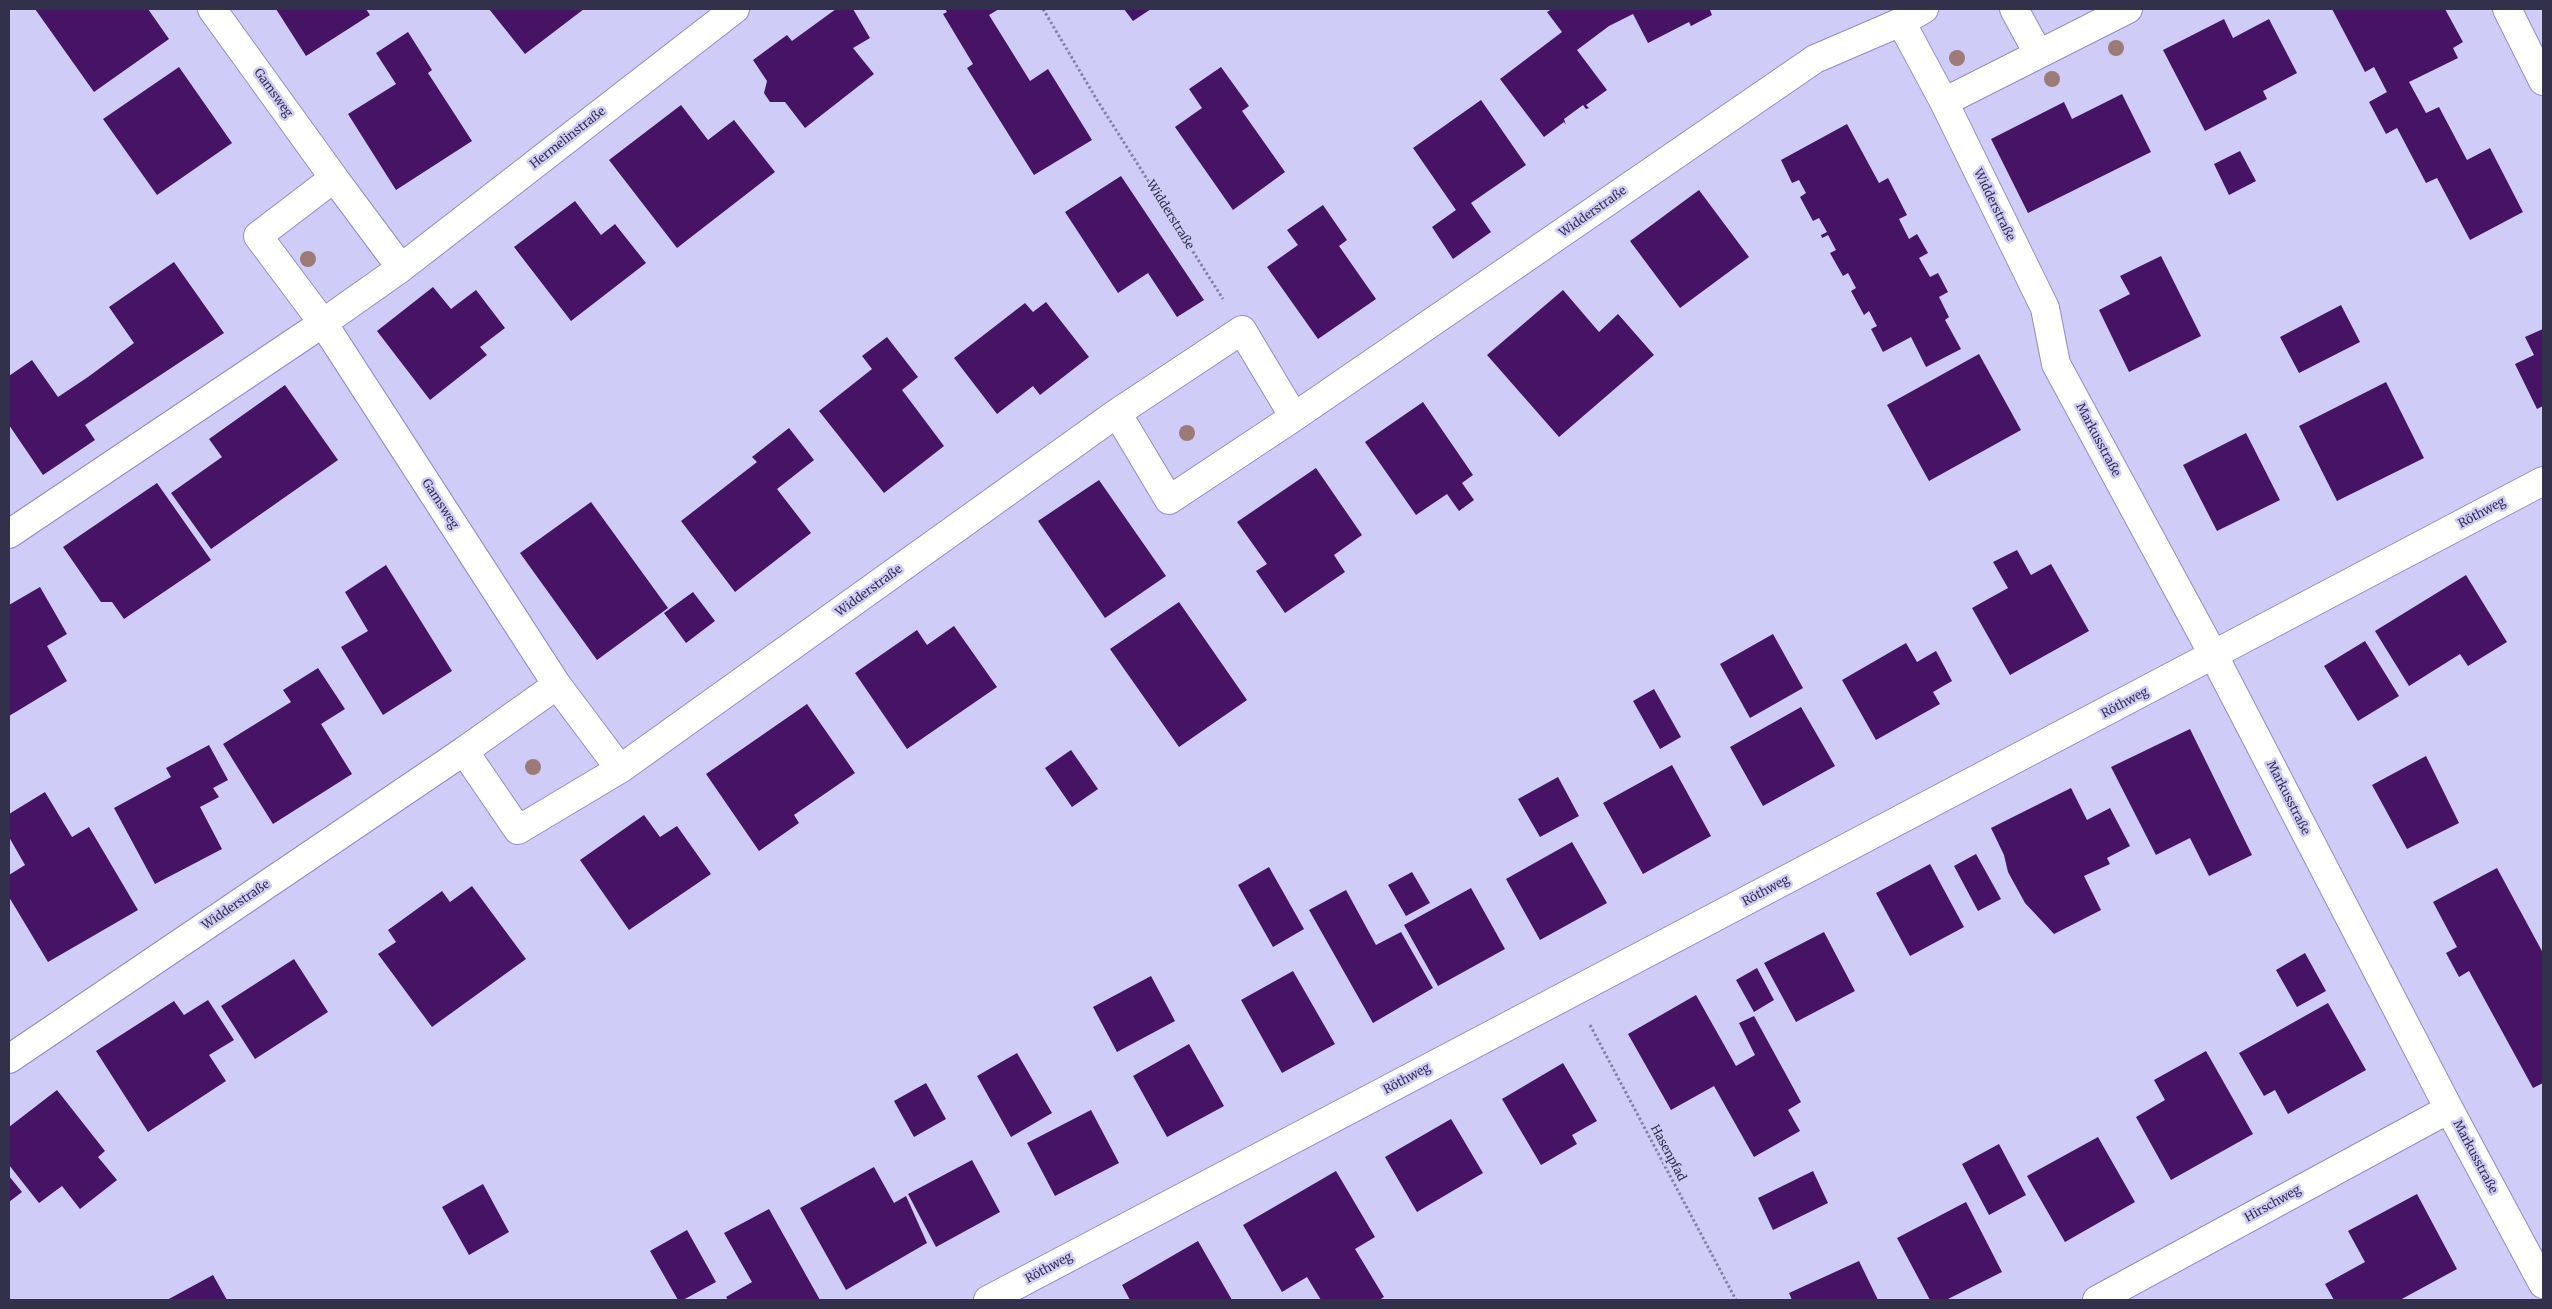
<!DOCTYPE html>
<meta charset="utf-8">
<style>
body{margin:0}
#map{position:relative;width:2552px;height:1309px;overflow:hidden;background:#cfccf7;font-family:Merriweather,serif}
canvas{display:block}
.frame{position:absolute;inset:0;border:10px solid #33304c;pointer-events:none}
</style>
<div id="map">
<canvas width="2552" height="1309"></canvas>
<div class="frame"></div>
</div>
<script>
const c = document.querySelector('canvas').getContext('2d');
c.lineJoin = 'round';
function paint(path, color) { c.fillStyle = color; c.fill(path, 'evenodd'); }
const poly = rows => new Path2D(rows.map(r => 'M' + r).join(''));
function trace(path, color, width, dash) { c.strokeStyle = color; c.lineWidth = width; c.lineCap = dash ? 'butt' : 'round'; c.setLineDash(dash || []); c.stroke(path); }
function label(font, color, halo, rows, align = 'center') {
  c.font = font + ' Merriweather,serif'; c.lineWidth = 5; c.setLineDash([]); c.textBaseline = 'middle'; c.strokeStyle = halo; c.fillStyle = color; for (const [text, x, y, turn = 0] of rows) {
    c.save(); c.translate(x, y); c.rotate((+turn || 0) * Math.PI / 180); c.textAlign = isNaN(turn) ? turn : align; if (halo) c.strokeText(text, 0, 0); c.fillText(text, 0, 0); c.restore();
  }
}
const building = poly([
 [35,9,148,9,169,39,94,92],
 [276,9,366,9,370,15,306,56],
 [489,9,584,9,525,54],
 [836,9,853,9,870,38,853,48,874,74,805,128,785,102,770,102,764,93,767,81,753,60,787,35,792,41],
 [945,9,999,9,989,15,1030,81,1048,69,1092,140,1034,175,967,68,973,64,943,14,947,12],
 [1124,9,1151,9,1133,21],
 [1552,9,1713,9,1710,10,1712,15,1691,26,1689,22,1648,43,1633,14,1609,26,1577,50,1607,90,1586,105,1589,108,1586,109,1583,105,1564,119,1566,125,1564,122,1544,137,1500,79,1562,32,1547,12],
 [2332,9,2445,9,2463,42,2453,48,2458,58,2409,82,2426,113,2439,107,2467,160,2490,148,2523,212,2470,240,2437,178,2426,183,2397,128,2386,134,2369,102,2387,92,2374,67,2365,72],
 [2224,19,2233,38,2269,19,2297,73,2263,91,2267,99,2205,131,2163,50],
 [408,32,432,70,428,73,472,141,396,190,348,114,396,84,376,53],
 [179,67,232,143,157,195,103,119],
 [1221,67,1249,106,1242,111,1285,172,1233,210,1175,127,1202,108,1189,89],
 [2122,94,2151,152,2028,213,1991,139,2064,102,2072,119],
 [1481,100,1526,165,1471,203,1491,232,1453,259,1432,227,1456,210,1413,148],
 [681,105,708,140,734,120,775,172,677,248,609,160],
 [1847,124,1879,183,1888,178,1907,215,1899,219,1909,239,1917,234,1928,253,1919,258,1930,277,1938,273,1948,292,1939,297,1949,317,1945,320,1961,349,1926,367,1911,337,1883,352,1871,329,1877,326,1869,311,1864,315,1851,291,1856,288,1848,273,1843,276,1830,253,1836,250,1828,235,1822,238,1821,235,1827,232,1819,218,1813,221,1800,197,1806,193,1799,180,1792,183,1781,160],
 [2240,151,2256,181,2229,195,2214,164],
 [1121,176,1204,300,1177,317,1148,273,1118,293,1065,212],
 [1699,190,1749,257,1680,308,1630,241],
 [575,201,601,235,615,224,646,263,571,321,514,247],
 [1323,205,1347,240,1339,246,1376,299,1318,339,1267,267,1298,245,1287,230],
 [2161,256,2201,336,2129,372,2099,310,2130,294,2120,276],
 [174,262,224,333,85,425,95,440,43,475,9,425,9,376,32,360,58,397,88,377,134,343,109,307],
 [433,287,451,309,476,290,505,328,480,347,487,355,430,400,377,331],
 [1563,290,1599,332,1618,314,1654,355,1559,437,1487,355],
 [1046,302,1089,357,1040,395,1033,386,997,414,954,358,1025,303,1033,312],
 [2341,305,2360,342,2299,373,2280,337],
 [2543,329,2543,406,2537,409,2515,364,2534,355,2525,337],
 [887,337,918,377,902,390,944,446,884,493,819,411,872,369,862,356],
 [1979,354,2021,430,1929,481,1887,405],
 [2386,382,2424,458,2337,501,2299,426],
 [285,385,338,460,211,549,171,493,222,457,209,439],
 [1423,402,1473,475,1462,483,1474,500,1459,511,1447,494,1416,515,1365,442],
 [789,428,814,460,777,489,811,533,735,592,681,521,757,462,752,457],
 [2246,433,2280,500,2217,531,2183,465],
 [1316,468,1362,535,1334,555,1345,572,1285,613,1256,571,1267,564,1237,522],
 [1099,480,1166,576,1105,618,1038,521],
 [157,483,211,560,124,619,112,602,101,602,63,547],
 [591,502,668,608,597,660,520,553],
 [2017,550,2031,575,2051,564,2089,631,2010,675,1972,608,2008,588,1993,562],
 [386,565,452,671,383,715,341,647,368,631,345,592],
 [2466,575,2507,642,2468,666,2460,654,2409,686,2375,631],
 [40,587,67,634,47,646,67,681,9,716,9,605],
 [693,592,715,621,686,643,664,613],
 [1179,602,1247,700,1179,747,1110,649],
 [954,626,997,687,907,749,855,673,917,630,927,645],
 [1773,634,1803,688,1750,718,1720,664],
 [2365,641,2399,696,2358,721,2324,666],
 [1906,643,1917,662,1936,651,1952,681,1933,692,1940,704,1876,740,1842,680],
 [318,668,345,709,321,724,352,774,273,824,223,744,291,702,283,690],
 [1654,689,1681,737,1660,749,1633,701],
 [807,704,855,773,794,815,799,823,759,851,706,774],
 [1801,707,1835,766,1763,806,1730,747],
 [2190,729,2252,855,2209,876,2190,838,2156,855,2111,767],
 [209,745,228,780,213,788,219,797,200,807,222,849,155,884,114,808,171,777,166,768],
 [1071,750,1098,789,1072,807,1045,768],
 [2426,756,2459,823,2407,849,2372,785],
 [1672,765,1711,836,1643,874,1603,803],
 [1558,777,1579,816,1540,837,1518,799],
 [2071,788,2087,820,2110,808,2130,846,2107,858,2110,864,2084,876,2101,910,2054,934,2025,903,2008,872,2004,855,1991,828],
 [45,792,72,837,89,827,138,910,48,962,9,897,9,875,25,865,9,837,9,814],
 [644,815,660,837,677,826,711,874,629,930,580,860],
 [1572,842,1607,903,1540,940,1506,879],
 [1976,854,2001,899,1978,911,1954,866],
 [1930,864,1964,927,1910,956,1876,893],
 [1269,867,1304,929,1273,947,1238,885],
 [2497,868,2543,953,2543,1083,2533,1088,2469,971,2459,977,2446,953,2457,947,2433,902],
 [1412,872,1430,903,1406,916,1388,885],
 [472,886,526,959,432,1027,378,954,396,942,388,930,442,891,450,902],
 [1471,888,1505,949,1438,986,1404,925],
 [1346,890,1376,945,1401,932,1433,988,1373,1023,1309,910],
 [1824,932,1855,991,1796,1022,1764,963],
 [2305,953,2326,991,2297,1007,2276,970],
 [294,959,328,1012,255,1059,221,1006],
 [1757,968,1774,1000,1754,1012,1736,980],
 [1293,971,1335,1044,1282,1073,1241,1000],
 [1151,976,1175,1021,1117,1052,1093,1007],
 [1696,995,1736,1066,1755,1055,1739,1023,1754,1016,1801,1102,1788,1110,1800,1131,1754,1157,1714,1086,1671,1110,1628,1034],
 [208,1000,234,1040,209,1055,226,1081,148,1132,96,1051,174,1001,184,1015],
 [2328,1003,2366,1070,2288,1114,2275,1090,2264,1096,2239,1053],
 [1189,1044,1224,1106,1167,1137,1133,1076],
 [2206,1051,2253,1134,2171,1180,2136,1117,2165,1100,2154,1080],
 [1017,1053,1052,1113,1011,1137,977,1076],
 [1563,1063,1597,1121,1572,1135,1577,1144,1541,1165,1502,1099],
 [926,1083,946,1119,914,1137,894,1101],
 [57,1090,105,1151,98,1157,117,1180,80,1209,62,1186,39,1203,9,1165,9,1127],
 [1091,1110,1119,1163,1055,1196,1027,1143],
 [1451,1119,1483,1173,1417,1212,1385,1157],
 [2098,1137,2135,1202,2065,1242,2027,1176],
 [1999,1144,2026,1195,1989,1215,1962,1164],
 [972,1160,1000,1212,936,1247,908,1194],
 [874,1167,894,1203,906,1196,927,1243,846,1290,800,1208],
 [1336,1171,1375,1237,1355,1249,1384,1297,1379,1300,1321,1300,1307,1277,1282,1292,1243,1225],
 [1813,1171,1828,1203,1773,1230,1758,1198],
 [9,1176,22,1192,9,1202],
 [483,1184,509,1232,469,1255,442,1207],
 [2417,1194,2457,1269,2400,1300,2334,1300,2325,1284,2365,1262,2348,1231],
 [1966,1202,2002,1272,1946,1300,1930,1300,1897,1238],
 [769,1209,820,1300,728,1300,726,1297,752,1282,724,1233],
 [687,1230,716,1282,683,1300,678,1300,650,1251],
 [1198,1241,1232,1300,1130,1300,1122,1285],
 [1859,1261,1878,1300,1792,1300,1789,1293],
 [213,1275,227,1300,167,1300]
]);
const path = poly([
 [1043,9,1097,100,1223,299],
 [1590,1025,1736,1300]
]);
const minor = poly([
 [212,9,334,178],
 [2014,9,2038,53],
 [2507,9,2543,81],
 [1901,22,1944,102,2045,308,2056,364,2214,656,2449,1109,2543,1284],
 [1944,102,2128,9],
 [401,268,735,9],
 [1117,413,1169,500,1294,417,1815,59,1901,22,1924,9],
 [9,534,323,323,401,268,334,178,258,236,323,323,557,685,620,769,518,830,464,751],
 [620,769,1117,413,1242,330,1294,417],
 [9,1059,464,751,557,685],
 [988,1300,2543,481],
 [2097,1300,2449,1109]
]);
const trees = [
 [2116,48],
 [1957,58],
 [2052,79],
 [308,259],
 [1187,433],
 [533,767]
];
const streetNames = [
 ["Gamsweg",273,93,54],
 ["Hermelinstraße",568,138,-38],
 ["Widderstraße",1994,205,64],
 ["Widderstraße",1593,212,-35],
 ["Widderstraße",1170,215,58],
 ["Markusstraße",2098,440,62],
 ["Gamsweg",440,504,57],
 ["Röthweg",2482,513,-28],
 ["Widderstraße",869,591,-36],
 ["Röthweg",2125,703,-28],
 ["Markusstraße",2288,798,63],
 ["Röthweg",1766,891,-28],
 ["Widderstraße",236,905,-34],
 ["Röthweg",1407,1079,-28],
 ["Hasenpfad",1668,1153,62],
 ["Markusstraße",2475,1157,62],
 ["Hirschweg",2273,1204,-29],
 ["Röthweg",1049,1268,-28]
];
paint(building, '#461365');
trace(minor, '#928acd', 30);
trace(path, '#8582a6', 3, [2.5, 2.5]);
trace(minor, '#fff', 28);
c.fillStyle = '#9c7a77';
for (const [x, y] of trees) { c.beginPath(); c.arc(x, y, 8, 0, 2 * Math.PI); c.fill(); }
label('12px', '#33304c', '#cfccf7', streetNames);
</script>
